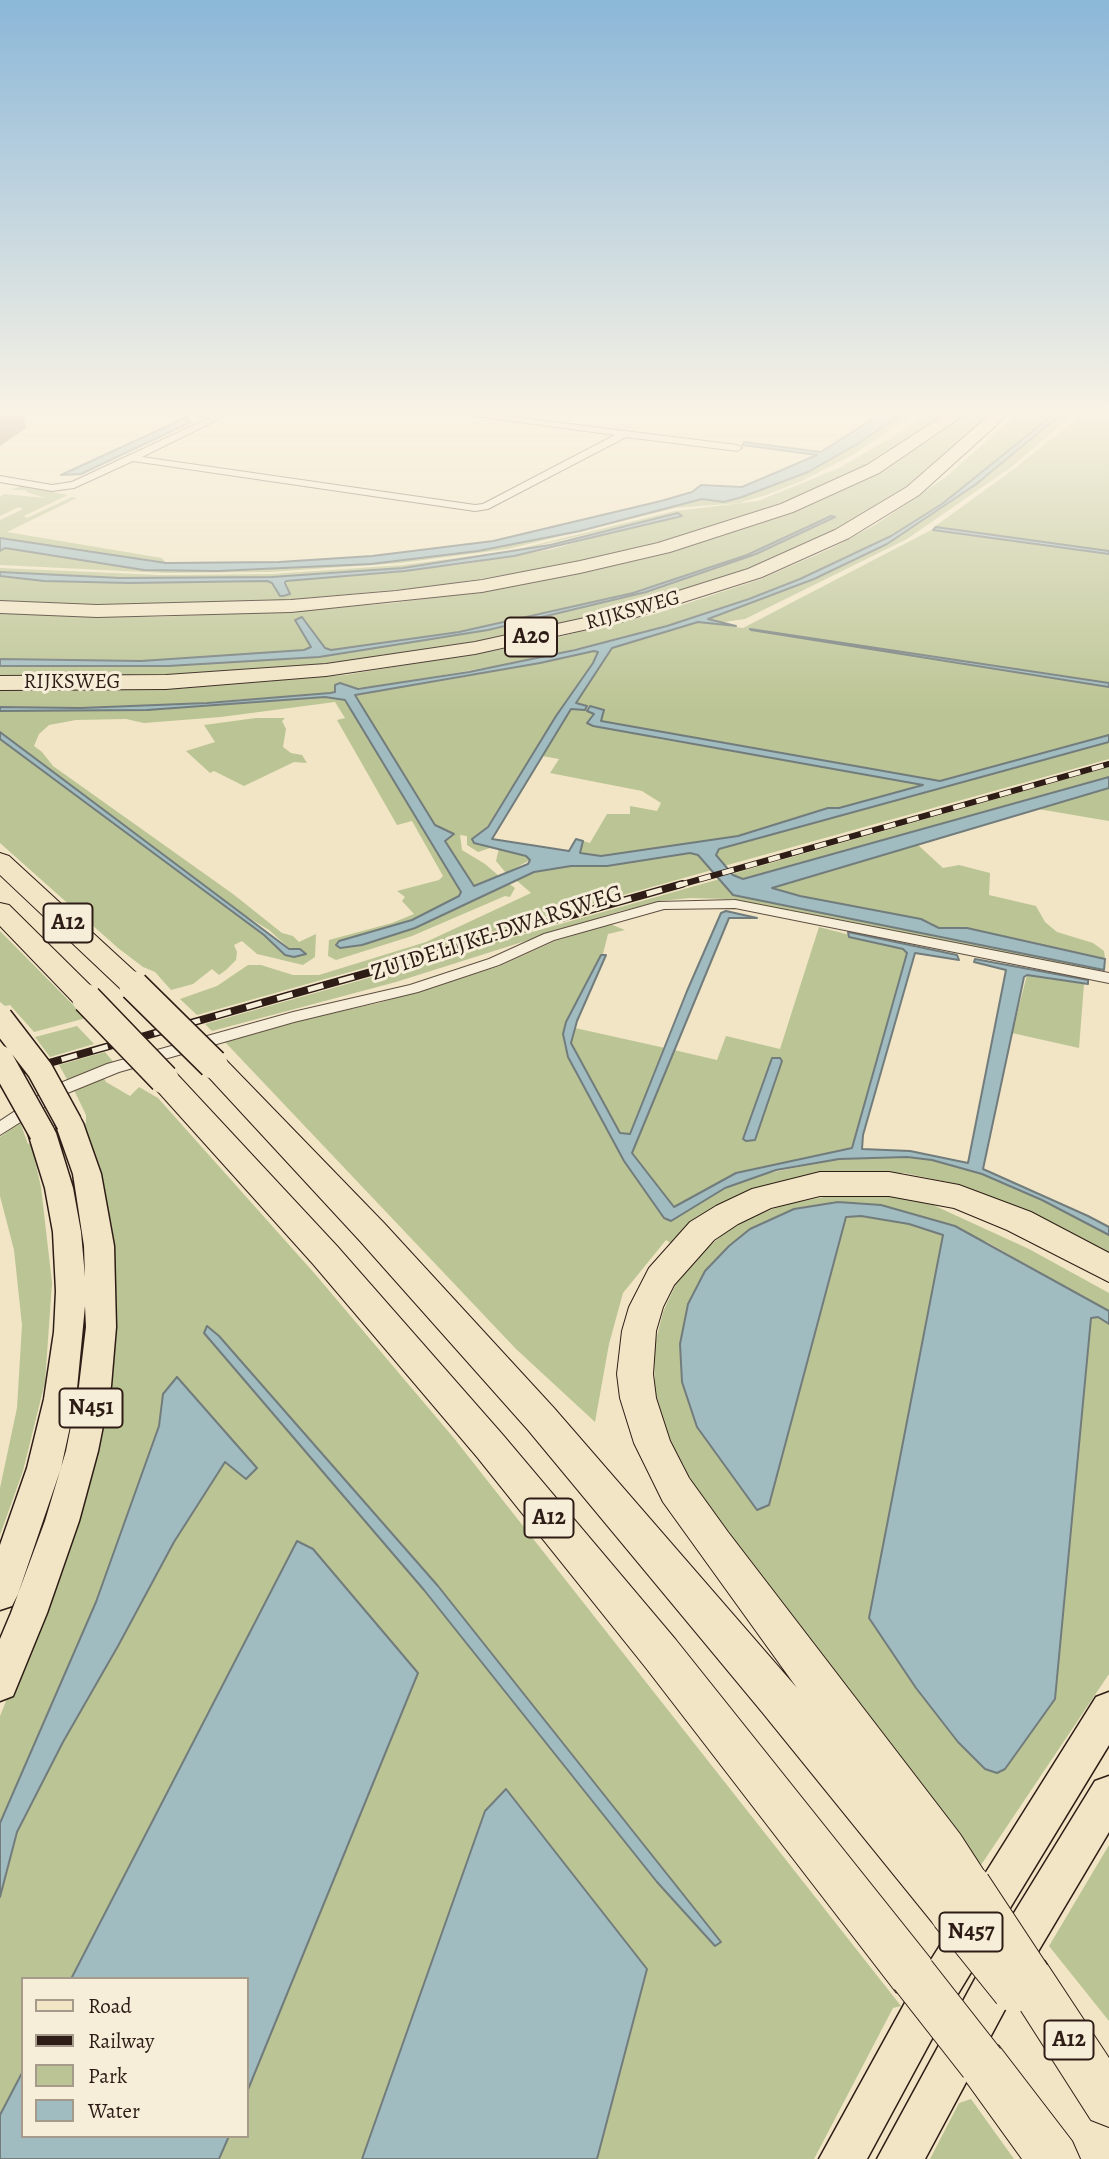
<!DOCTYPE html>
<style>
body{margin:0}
#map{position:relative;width:1109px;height:2159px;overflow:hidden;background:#f1e5c5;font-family:Alegreya,serif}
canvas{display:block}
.legend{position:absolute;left:21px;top:1977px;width:228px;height:161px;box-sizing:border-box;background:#f6eed9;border:2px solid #a69a8b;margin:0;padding:9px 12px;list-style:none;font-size:21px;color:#2e1d16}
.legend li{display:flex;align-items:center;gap:14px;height:35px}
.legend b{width:35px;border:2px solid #a69a8b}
</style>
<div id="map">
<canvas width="1109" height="2159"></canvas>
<ul class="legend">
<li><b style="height:9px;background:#f1e5c5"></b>Road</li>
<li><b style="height:9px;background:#2e1d16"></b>Railway</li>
<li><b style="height:19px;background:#bbc494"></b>Park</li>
<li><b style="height:19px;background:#a0bcc0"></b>Water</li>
</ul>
</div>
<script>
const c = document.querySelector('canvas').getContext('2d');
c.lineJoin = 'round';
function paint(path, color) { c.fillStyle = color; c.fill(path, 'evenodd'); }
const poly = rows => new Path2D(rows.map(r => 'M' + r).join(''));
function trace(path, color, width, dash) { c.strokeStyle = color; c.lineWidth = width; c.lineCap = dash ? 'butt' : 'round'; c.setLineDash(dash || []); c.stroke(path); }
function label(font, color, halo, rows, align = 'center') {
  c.font = font + ' Alegreya,serif'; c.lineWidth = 6; c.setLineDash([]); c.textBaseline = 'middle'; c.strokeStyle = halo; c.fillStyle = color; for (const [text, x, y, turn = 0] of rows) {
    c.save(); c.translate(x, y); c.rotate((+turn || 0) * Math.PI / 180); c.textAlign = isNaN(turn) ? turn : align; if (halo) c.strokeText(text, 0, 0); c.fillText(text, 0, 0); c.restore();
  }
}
const green = poly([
 [908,410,920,410,854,454,802,481,766,495,739,503,676,508,508,549,401,563,270,572,166,573,0,565,0,551,4,548,144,570,371,564,478,551,580,531,702,499,724,502,742,497,808,472,859,443],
 [930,410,951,410,874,461,826,486,770,508,688,535,575,563,437,586,253,603,111,606,0,602,0,576,44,581,130,583,267,581,272,583,280,596,290,593,286,581,458,565,553,549,678,513,511,552,403,568,343,573,272,577,120,578,0,572,0,568,160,575,271,574,403,565,510,551,675,511,758,501,839,468,894,436],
 [970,410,996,410,922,477,862,518,778,558,645,604,497,639,277,672,0,680,0,612,157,617,294,611,394,603,499,588,572,575,697,543,757,524,876,472,933,438],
 [831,516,835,517,756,554,646,592,488,630,326,656,295,618,305,619,325,649,331,650,459,632,633,593,747,555],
 [1021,410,1059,410,942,504,891,536,800,579,749,599,667,626,531,660,385,685,337,690,330,693,141,707,0,707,0,690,175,689,345,675,521,646,655,614,761,579,832,548,875,525,946,477],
 [1066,410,1079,410,1010,468,907,539,745,619,717,623,704,620,849,563,887,544,963,494],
 [1087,410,1109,410,1109,551,934,527,1014,469],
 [21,486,68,495,24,516,27,518,72,497,77,498,7,532,162,558,166,563,0,538,0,520,23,509,19,507,0,516,0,497,4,494,46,498,26,492,27,490,11,490],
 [933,529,1109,554,1109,683,751,630,1109,687,1109,735,940,781,601,721,604,710,576,703,612,648,616,645,699,622,743,628],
 [594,651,598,652,593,663,556,716,483,833,481,844,491,846,490,848,478,852,467,845,467,836,460,835,462,850,485,864,499,876,474,886,445,841,447,838,435,825,355,695,446,680],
 [325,697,345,700,461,892,460,896,412,920,339,941,340,948,362,945,415,928,508,883,515,888,510,897,505,896,412,936,336,960,328,956,329,940,392,923,414,914,402,901,405,897,397,891,439,880,443,876,412,821,397,825,337,720,345,718,335,702,221,717,144,723,126,719,76,720,49,725,39,734,34,746,42,752,53,766,233,894,282,933,293,936,299,942,316,934,315,957,303,965,257,954,242,941,234,945,237,952,236,960,226,970,219,975,212,969,193,984,171,990,155,972,143,967,118,948,0,843,0,739,264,935,285,955,300,949,290,949,269,930,244,915,0,732,0,711,147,710],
 [575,708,593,712,594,714,587,723,660,739,925,784,839,808,828,808,738,836,601,856,580,854,583,841,590,843,607,814,630,814,630,806,657,811,661,803,642,791,550,773,559,759,542,756,571,709],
 [256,718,285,718,282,721,286,729,283,747,291,753,302,755,307,763,294,762,244,786,214,771,210,773,186,751,215,742,204,725],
 [1109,742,1109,759,724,866,716,855,719,849],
 [1109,767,1109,777,743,879,732,874],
 [1109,788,1109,821,1038,809],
 [917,844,943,868,959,865,990,873,989,895,1036,906,1045,922,1057,932,1093,943,1104,951,1105,959,967,928,939,928,930,922,800,896,772,888],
 [499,848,526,856,530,860,506,873,496,861],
 [690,853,698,855,712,870,197,1015,180,999,217,986,248,965,261,965,293,975,319,975,426,942,531,893,515,879,534,872,571,866,607,866],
 [720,879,733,895,743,897,1104,970,1098,971,727,899,690,898,660,901,614,913,396,982,212,1031,205,1024],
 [610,924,625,930,608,934,603,954,566,1022,563,1034,565,1048,624,1161,671,1221,725,1188,759,1175,839,1159,907,1157,932,1160,982,1174,1042,1200,1109,1235,1109,1254,1030,1212,961,1185,904,1173,854,1173,675,1246,666,1240,623,1293,609,1344,595,1422,516,1349,225,1042,314,1017,379,1003,462,978,500,966,555,941],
 [819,927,904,949,908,953,852,1148,737,1174,674,1208,632,1153,674,1050,717,1060,726,1036,780,1049],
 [776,1057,782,1061,755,1139,746,1141],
 [0,931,86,1018,34,1032,10,1005,5,1006,0,1002],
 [1027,975,1084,984,1079,1048,1012,1033],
 [77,1026,94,1044,50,1057,35,1037],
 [575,1028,665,1048,630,1134,620,1134,593,1088,571,1043],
 [105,1052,115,1064,68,1081,59,1065],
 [103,1077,106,1082,130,1096,139,1087,158,1098,315,1274,453,1437,901,2006,893,2008,814,2159,0,2159,0,1716,41,1614,94,1454,83,1125,86,1123,86,1115,74,1090],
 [204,1333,438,1586,424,1590],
 [23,1979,247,1979,247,2136,23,2136],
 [20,1122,28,1144,31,1143,41,1187,52,1283,45,1382,23,1471,0,1535,0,1488,17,1408,22,1325,14,1250,0,1196,0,1137],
 [834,1195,892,1196,933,1205,1029,1249,1109,1293,1109,1311,987,1242,838,1202,705,1271,688,1303,680,1344,682,1382,697,1427,758,1510,769,1505,846,1217,861,1216,909,1224,943,1235,869,1618,996,1773,1005,1769,1055,1699,1091,1318,1098,1317,1109,1324,1109,1674,981,1865,696,1489,667,1434,655,1392,654,1348,663,1312,675,1286,699,1255,727,1231,755,1216,783,1205],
 [1109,1845,1109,2021,1049,1946],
 [971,2099,1014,2159,930,2159,959,2103]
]);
const water = poly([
 [887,410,908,410,859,443,808,472,742,497,724,502,702,499,580,531,478,551,371,564,217,571,144,570,5,548,0,551,0,538,166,563,279,562,372,556,493,541,661,501,692,492,701,485,742,487,817,455,742,445,744,442,821,452,887,410],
 [1059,410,1066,410,975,485,887,544,814,579,708,619,736,626,698,622,612,648,576,703,587,706,585,710,571,709,492,839,569,851,576,839,583,841,580,853,601,856,738,836,828,808,839,808,923,785,593,726,587,723,594,714,587,711,590,706,604,710,601,721,940,781,1109,735,1109,742,719,849,716,855,733,875,743,879,1109,777,1109,788,772,888,800,896,921,919,939,928,967,928,1105,959,1104,970,733,895,698,855,690,853,607,866,571,866,534,872,415,928,362,945,340,948,336,945,339,941,412,920,459,896,461,892,345,700,325,697,147,710,0,711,0,707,80,708,207,703,330,693,335,692,335,685,340,683,358,689,469,672,575,650,667,626,749,599,800,579,891,536,942,504,1059,410],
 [594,651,598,652,593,663,556,716,488,827,472,839,474,843,526,856,530,860,528,864,474,886,445,841,454,834,435,825,355,695,540,663,594,651],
 [187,417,191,422,81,474,61,475,187,417],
 [678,513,682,516,514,556,405,571,286,581,285,583,290,594,283,596,280,596,272,583,267,581,130,583,44,581,0,576,0,572,120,578,272,577,403,568,550,545,678,513],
 [831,516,835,517,756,554,646,592,488,630,319,657,168,666,0,666,0,659,141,661,304,650,311,647,295,620,302,617,325,648,331,650,459,632,633,593,747,555,831,516],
 [936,527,1109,551,1109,554,933,530,936,527],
 [750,629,1109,683,1109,687,751,630,750,629],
 [0,732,289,949,300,949,306,954,294,957,285,955,264,935,0,739,0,732],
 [726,911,757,918,729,918,632,1153,674,1207,736,1173,852,1148,907,953,903,949,849,937,848,932,957,955,959,960,915,953,863,1135,862,1149,910,1151,968,1163,1006,970,974,962,975,959,1088,980,1088,984,1027,975,1024,977,983,1169,1088,1216,1109,1227,1109,1235,1042,1200,982,1174,932,1160,907,1157,839,1159,776,1170,725,1188,671,1221,664,1218,624,1161,568,1057,563,1034,566,1022,601,955,606,955,577,1021,571,1043,620,1133,630,1134,687,991,721,913,726,911],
 [772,1058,780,1058,782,1061,755,1140,746,1141,743,1139,772,1058],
 [838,1202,881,1205,955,1226,1109,1311,1109,1324,1098,1317,1091,1318,1055,1699,1005,1769,997,1773,985,1769,958,1742,916,1688,869,1618,943,1235,909,1224,861,1216,846,1217,769,1505,757,1510,697,1427,682,1382,680,1344,688,1304,705,1271,729,1246,750,1229,794,1209,838,1202],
 [207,1326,219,1336,438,1586,721,1942,715,1946,657,1882,424,1590,204,1333,207,1326],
 [177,1377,257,1468,246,1479,225,1462,174,1542,118,1646,63,1742,17,1832,0,1897,0,1823,96,1602,159,1426,163,1394,177,1377],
 [297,1541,313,1549,418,1673,247,2092,247,1979,71,1979,297,1541],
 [506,1789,647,1969,597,2159,362,2159,485,1811,506,1789],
 [23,2071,23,2136,229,2136,219,2159,0,2159,0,2115,23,2071]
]);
const minor = poly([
 [168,410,217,414,226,410,237,410,142,457,475,505,483,504,615,435,431,410,457,410,737,445,742,448,737,451,626,437,488,509,475,511,133,461,74,488,52,491,0,482,0,476,52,485,72,482,209,418,168,410],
 [735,900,1109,973,1109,983,735,908,664,909,554,940,499,965,418,992,294,1022,119,1072,65,1094,0,1135,0,1121,53,1086,107,1064,293,1012,410,985,489,959,544,934,658,902,735,900]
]);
const primary = poly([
 [69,1113,79,1116,83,1123,101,1174,114,1246,116,1327,111,1386,98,1451,79,1521,47,1613,13,1696,0,1701,0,1639,11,1613,45,1521,66,1451,79,1386,86,1327,85,1306,76,1399,61,1468,18,1594,12,1606,0,1610,0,1545,27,1468,44,1399,54,1332,56,1291,53,1232,45,1188,28,1133,32,1126,42,1123,52,1126,56,1133,73,1188,81,1232,85,1277,84,1246,73,1174,55,1123,59,1116,69,1113],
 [1109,1692,1109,1745,942,2020,867,2159,819,2159,912,1990,1096,1697,1109,1692],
 [1109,1776,1109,1832,1017,1987,925,2159,877,2159,987,1957,1095,1781,1109,1776]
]);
const motorway = poly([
 [952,410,971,410,879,473,793,512,670,552,580,573,482,592,291,612,97,617,0,613,0,601,97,605,291,600,396,591,482,580,580,561,658,543,781,504,867,465,952,410],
 [995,410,1013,410,919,495,849,538,762,577,624,621,475,654,326,676,166,689,0,690,0,676,166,675,326,664,475,642,612,612,748,569,835,530,907,487,995,410],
 [0,853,9,856,144,980,148,986,144,992,134,995,124,992,0,875,0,853],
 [0,903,9,905,97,992,101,999,97,1006,87,1008,77,1006,0,926,0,903],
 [213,1054,223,1057,384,1223,554,1408,797,1688,663,1502,634,1443,620,1398,617,1374,622,1331,629,1307,649,1268,690,1222,716,1206,752,1189,820,1172,889,1172,959,1185,1031,1212,1109,1253,1109,1282,1007,1230,954,1208,889,1196,820,1196,771,1208,738,1224,714,1240,674,1285,663,1307,656,1331,653,1374,656,1398,670,1441,689,1478,728,1532,960,1834,984,1871,991,1887,984,1903,974,1907,976,1912,969,1928,953,1935,937,1928,762,1712,528,1430,360,1241,203,1071,198,1064,203,1057,213,1054],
 [164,1069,175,1072,337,1246,503,1435,676,1640,930,1958,937,1975,930,1992,913,1999,896,1992,646,1668,477,1457,313,1264,153,1086,149,1079,153,1072,164,1069],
 [1028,1954,1045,1961,1109,2058,1109,2127,1091,2120,1011,1995,1004,1978,1011,1961,1028,1954],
 [982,2038,999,2046,1072,2141,1080,2159,1022,2159,965,2080,957,2063,965,2046,982,2038]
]);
const railFar1 = poly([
 [676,886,1109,764]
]);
const rail = poly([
 [0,1077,682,884]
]);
const primaryBridge = poly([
 [0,1018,40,1070,69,1123],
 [0,1058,42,1133]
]);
const motorwayBridgeFar1 = poly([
 [134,986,213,1064],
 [87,999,164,1079]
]);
const motorwayBridge = poly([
 [968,1887,1028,1978],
 [953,1912,1015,1989],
 [913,1975,982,2063]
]);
const shadedWall = poly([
 [17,410,22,410,26,428,0,446,0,422]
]);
const building = poly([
 [0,410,17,410,0,422,0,410]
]);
const farStreetnames = [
 ["RIJKSWEG",633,611,-16],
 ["RIJKSWEG",72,683]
];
const shields = [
 [531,637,52],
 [68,923,49],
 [91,1408,63],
 [549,1518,49],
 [971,1932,63],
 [1069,2040,49]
];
const shieldNames = [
 ["A20",531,637],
 ["A12",68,923],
 ["N451",91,1408],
 ["A12",549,1518],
 ["N457",971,1932],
 ["A12",1069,2040]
];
const streetNames = [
 ["ZUIDELIJKE DWARSWEG",497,934,-18]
];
paint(green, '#bbc494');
paint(water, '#a0bcc0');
trace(water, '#727c7c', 2);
trace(minor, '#5f4f42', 2);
trace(primary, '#2e1d16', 3);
trace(motorway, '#2e1d16', 2);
paint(minor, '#f6eed9');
paint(primary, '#f1e5c5');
paint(motorway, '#f1e5c5');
trace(railFar1, '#2e1d16', 6);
trace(rail, '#2e1d16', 8);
trace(railFar1, '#f6eed9', 4.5, [12]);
trace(rail, '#f6eed9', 5, [16]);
trace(primaryBridge, '#2e1d16', 28, []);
trace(motorwayBridgeFar1, '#2e1d16', 32, []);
trace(motorwayBridge, '#2e1d16', 48, []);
trace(primaryBridge, '#f1e5c5', 25);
trace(motorwayBridgeFar1, '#f1e5c5', 29);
trace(motorwayBridge, '#f1e5c5', 46);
paint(shadedWall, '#92664c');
paint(building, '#d0926d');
trace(building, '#92664c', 2);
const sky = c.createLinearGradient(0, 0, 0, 712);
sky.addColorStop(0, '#8bb7d8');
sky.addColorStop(0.58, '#f9f3e5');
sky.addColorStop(1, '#f9f3e500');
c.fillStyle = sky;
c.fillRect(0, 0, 1109, 712);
label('21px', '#2e1d16', '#f6eed9', farStreetnames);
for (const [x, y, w] of shields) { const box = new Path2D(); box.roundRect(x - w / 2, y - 19.5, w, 39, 5); c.fillStyle = '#f6eed9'; c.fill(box); trace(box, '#2e1d16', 2); }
label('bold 23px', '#2e1d16', null, shieldNames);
label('24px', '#2e1d16', '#f6eed9', streetNames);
</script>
